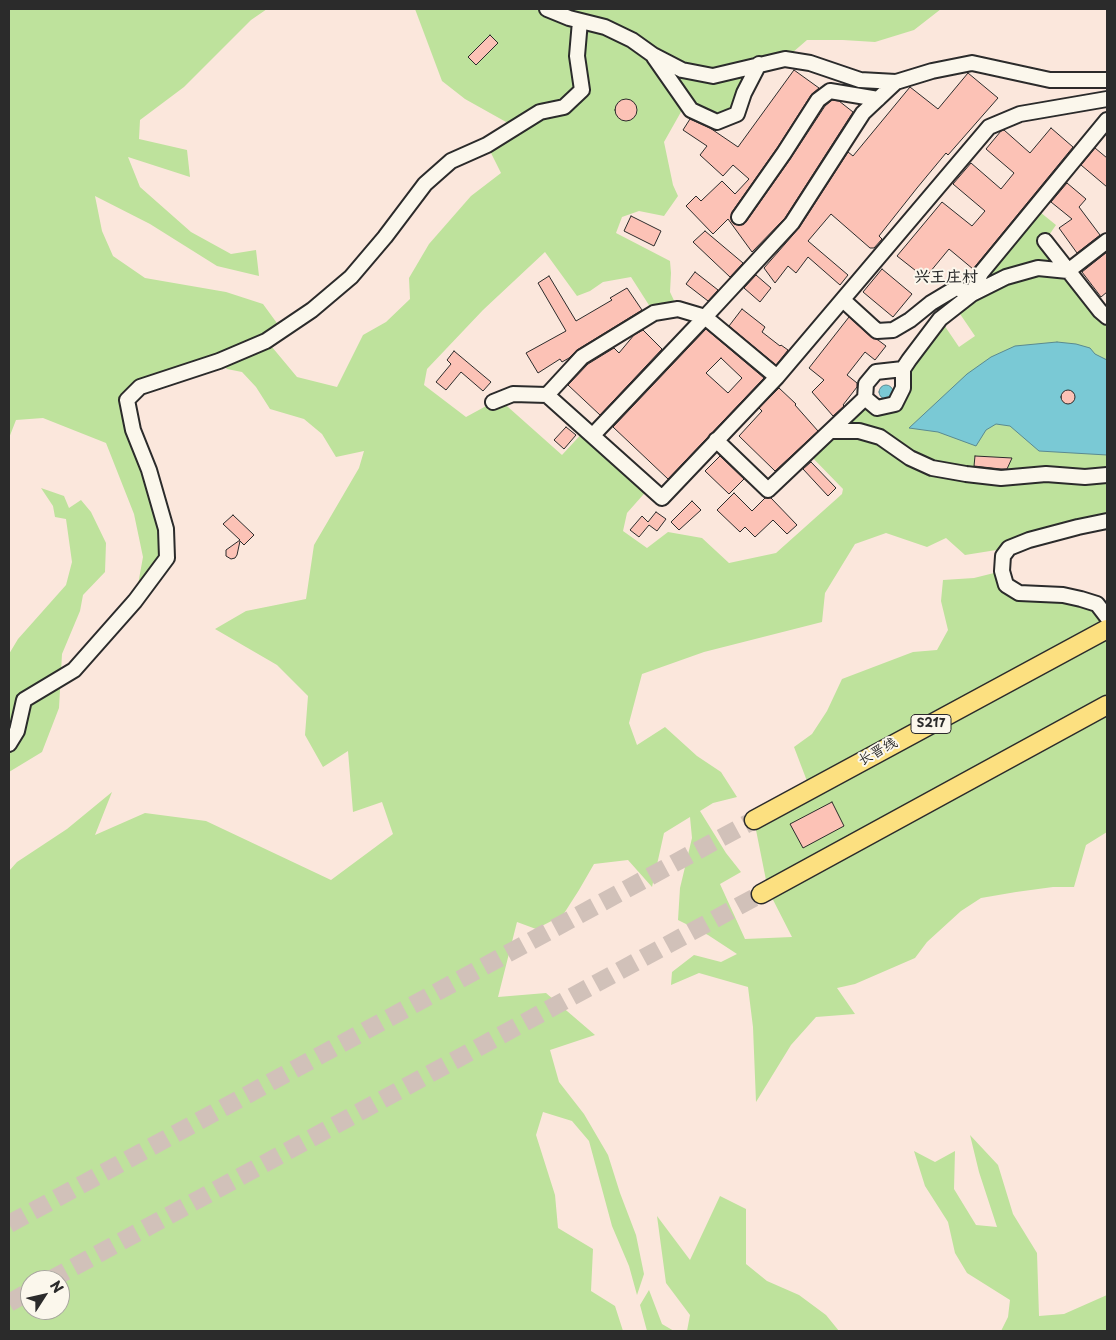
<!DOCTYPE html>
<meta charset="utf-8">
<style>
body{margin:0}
#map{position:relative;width:1116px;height:1340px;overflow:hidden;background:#fbe7dc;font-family:"Playpen Sans",sans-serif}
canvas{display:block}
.frame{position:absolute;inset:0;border:10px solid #2b2b2b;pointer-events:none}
.north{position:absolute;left:20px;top:1270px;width:50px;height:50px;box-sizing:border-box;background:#fbf7ec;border:1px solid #a8a59f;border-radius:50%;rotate:55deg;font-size:14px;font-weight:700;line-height:20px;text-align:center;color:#2b2b2b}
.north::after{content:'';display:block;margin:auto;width:18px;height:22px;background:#2b2b2b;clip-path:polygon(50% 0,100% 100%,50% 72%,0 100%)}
</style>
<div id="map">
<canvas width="1116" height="1340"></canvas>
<div class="frame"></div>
<div class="north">N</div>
</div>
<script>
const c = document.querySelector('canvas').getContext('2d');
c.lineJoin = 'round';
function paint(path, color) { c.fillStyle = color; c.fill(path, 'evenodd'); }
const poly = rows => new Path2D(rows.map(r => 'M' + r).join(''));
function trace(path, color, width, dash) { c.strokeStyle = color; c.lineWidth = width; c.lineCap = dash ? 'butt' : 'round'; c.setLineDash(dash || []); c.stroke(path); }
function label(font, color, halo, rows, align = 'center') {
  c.font = font + ' "Playpen Sans","LXGW WenKai TC",sans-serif'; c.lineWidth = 4; c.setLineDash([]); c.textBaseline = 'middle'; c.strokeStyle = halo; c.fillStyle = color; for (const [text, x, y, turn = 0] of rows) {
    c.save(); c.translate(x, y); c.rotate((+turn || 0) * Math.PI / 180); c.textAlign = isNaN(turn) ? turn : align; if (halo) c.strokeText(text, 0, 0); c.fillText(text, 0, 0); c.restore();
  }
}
const green = poly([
 [9,9,267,9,251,20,184,87,140,120,139,139,187,150,190,177,128,157,140,187,191,232,231,254,256,250,259,276,217,266,150,224,95,196,102,231,113,256,145,278,226,292,263,304,282,330,267,341,297,377,337,387,363,335,386,322,410,299,409,278,429,244,471,196,501,173,487,145,515,127,465,99,442,81,415,9,941,9,914,30,875,42,843,40,807,40,785,59,759,64,737,114,717,122,686,103,664,142,673,185,678,196,664,216,639,211,622,217,616,233,670,261,671,273,670,292,678,309,654,313,631,277,603,282,590,291,577,296,545,252,483,310,427,369,424,385,466,417,499,399,562,455,586,429,650,487,627,513,623,531,647,548,668,532,702,538,729,563,776,553,842,494,843,489,808,453,865,398,877,408,895,404,903,369,940,319,959,347,975,336,956,308,1035,208,1056,225,1045,241,1107,317,1107,521,1009,548,965,555,946,538,927,547,886,533,855,544,825,593,822,622,704,652,642,674,629,723,637,745,665,727,697,756,721,772,737,797,713,803,700,811,726,853,741,872,720,884,745,939,792,937,768,890,754,820,810,789,794,747,812,734,827,711,842,679,913,652,937,650,948,630,941,601,943,580,974,578,1002,571,1006,585,1063,595,1107,617,1107,832,1086,845,1074,887,1053,887,1016,892,981,898,961,911,927,942,915,958,855,984,837,988,855,1014,816,1017,791,1045,756,1102,753,1027,748,987,699,973,671,985,672,972,694,955,721,962,737,954,708,935,678,920,680,888,692,838,690,817,664,833,652,887,628,860,594,864,579,890,563,915,536,929,517,922,498,997,546,993,595,1035,550,1050,559,1082,584,1114,608,1155,620,1193,636,1235,644,1274,637,1295,629,1266,612,1226,589,1141,572,1121,543,1112,536,1135,555,1195,558,1228,593,1249,591,1291,615,1306,623,1331,9,1331,9,871,17,862,67,829,112,792,95,835,145,813,206,821,331,880,393,834,382,802,353,812,348,751,323,767,305,735,308,696,277,665,215,629,246,611,306,599,314,545,359,468,364,451,336,457,322,434,304,419,270,409,256,387,242,372,227,369,219,361,176,374,127,400,167,558,135,601,143,557,134,514,106,443,43,418,16,420,9,438],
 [30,1280,60,1280,60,1310,30,1310],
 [41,488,64,496,69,508,81,500,91,512,106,543,105,572,83,595,80,611,62,654,59,708,42,752,9,772,9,654,18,639,66,585,72,562,66,519,55,517,53,506],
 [970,1135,998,1165,1013,1214,1037,1253,1039,1316,1064,1314,1107,1295,1107,1331,1001,1331,1008,1317,1010,1300,967,1273,955,1253,948,1222,925,1186,914,1151,935,1162,955,1151,954,1189,976,1225,997,1227,979,1172],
 [720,1196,746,1209,746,1264,767,1281,799,1295,826,1315,839,1331,687,1331,690,1315,666,1283,657,1216,690,1260],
 [649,1290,662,1324,674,1331,647,1331,640,1305]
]);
const water = poly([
 [1057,342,1076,344,1090,348,1095,354,1107,360,1107,455,1039,451,1010,426,996,424,986,430,976,446,938,432,909,428,967,374,991,357,1015,346,1057,342],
 '879 392a7 7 0 1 1 14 0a7 7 0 1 1-14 0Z'
]);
const building = poly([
 [490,35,498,43,476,65,468,57,490,35],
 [794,70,819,88,811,95,777,148,732,212,731,220,734,224,742,225,746,222,791,158,825,106,832,100,839,101,853,112,785,218,752,252,728,219,713,234,686,206,696,196,701,201,722,181,735,194,749,179,733,165,723,176,700,155,707,146,683,130,690,119,710,128,738,147,794,70],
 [968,73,998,98,948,155,946,153,917,188,879,236,882,239,874,248,870,248,831,214,808,241,848,275,840,285,808,257,796,273,788,266,775,283,764,268,799,228,848,152,853,156,910,87,938,109,968,73],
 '615 110a11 11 0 1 1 22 0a11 11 0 1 1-22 0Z',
 [1051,128,1073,147,973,269,949,249,925,278,897,256,942,202,972,226,985,211,953,184,971,163,1001,189,1014,173,986,149,1001,131,1004,130,1030,153,1051,128],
 [1095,148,1107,158,1107,187,1081,165,1095,148],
 [1067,183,1086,199,1079,207,1100,235,1077,253,1059,228,1072,219,1051,202,1067,183],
 [631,216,661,231,654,246,624,231,631,216],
 [705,231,743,263,730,277,693,242,705,231],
 [1107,252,1107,292,1101,297,1082,272,1107,252],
 [882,269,912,294,893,317,863,292,882,269],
 [695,272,718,290,708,301,686,284,695,272],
 [756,275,771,288,760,302,744,288,756,275],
 [549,276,576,321,612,300,610,298,627,288,642,310,577,350,569,358,562,362,560,359,538,373,526,353,566,331,538,283,549,276],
 [742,309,765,327,762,332,780,346,781,345,788,350,776,365,729,326,742,309],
 [849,317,871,337,878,340,886,346,875,360,865,352,847,375,857,383,857,387,843,405,844,406,833,416,812,392,824,380,809,368,849,317],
 [706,329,764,378,668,479,613,427,706,329],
 [721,358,742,378,728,393,706,373,721,358],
 [643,330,662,349,600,415,568,385,588,364,614,348,619,353,634,335,643,330],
 [454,351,491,382,483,391,461,372,446,390,436,382,451,364,447,360,454,351],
 [779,388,796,404,795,405,818,431,775,471,739,436,762,411,759,408,779,388],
 '1061 397a7 7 0 1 1 14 0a7 7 0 1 1-14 0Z',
 [566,427,576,435,564,449,554,440,566,427],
 [720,456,744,479,729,494,705,471,720,456],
 [975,456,1012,458,1007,469,1001,469,974,466,975,456],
 [811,462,836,488,828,496,803,469,811,462],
 [734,493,752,511,765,498,771,498,797,525,787,534,773,520,755,537,745,527,740,532,717,510,734,493],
 [692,501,701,510,679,530,671,522,692,501],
 [656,512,666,519,657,531,649,525,639,537,630,530,642,516,648,522,656,512],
 [233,515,254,535,244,545,240,541,237,555,235,558,231,559,226,556,226,550,240,540,223,524,233,515],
 [832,802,844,826,803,848,790,824,832,802]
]);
const majorTunnel = poly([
 [9,1224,754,820],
 [50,1280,761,894],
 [9,1303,30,1291]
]);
const minor = poly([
 [547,9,569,18,605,27,632,40,653,55,682,70,713,76,785,59,810,63,860,80,896,82,932,71,972,63,1050,80,1107,80],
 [654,57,691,110,717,122,737,114,744,93,759,64],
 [739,217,784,153,818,100,830,91,878,99],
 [1045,241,1100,311,1107,317],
 [843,300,877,331,893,330,910,320,931,303,956,288,972,294,981,273,1107,120],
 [903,369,876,372,866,384,865,398,877,408,895,404,903,388,903,369,909,360,940,319,972,294,1006,277,1038,268,1068,271,1107,241],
 [547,395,582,357,654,313,678,309,705,317,792,223,863,113,896,82],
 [493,402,513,394,547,395,662,498,777,377,989,127,1020,114,1107,99],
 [831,431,859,431,880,437,910,458,932,468,966,474,1001,478,1046,474,1085,477,1107,475],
 [593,435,705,317,777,377],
 [716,440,768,490,865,398],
 [1107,521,1078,527,1029,540,1009,548,1003,556,1002,571,1006,585,1019,593,1063,595,1081,599,1097,604,1107,617],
 [9,744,17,731,24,700,74,670,135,601,167,558,166,529,149,470,133,430,127,400,140,387,219,361,266,341,312,310,351,277,385,237,425,184,451,161,487,145,540,112,564,107,582,90,577,56,580,21]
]);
const major = poly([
 [754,820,1107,629],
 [761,894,1107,705]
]);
const shields = [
 [931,724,40]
];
const shieldNames = [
 ["S217",931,724]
];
const streetNames = [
 ["长晋线",878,752,-29]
];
const quarterNames = [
 ["兴王庄村",946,278]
];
paint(green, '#bee29c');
paint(water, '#7ac9d5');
trace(water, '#5a8a91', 1);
paint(building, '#fcc2b6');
trace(building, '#2b2b2b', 1);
trace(majorTunnel, '#d1c1b9', 18, [18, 9]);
trace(minor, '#2b2b2b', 18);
trace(major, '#2b2b2b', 21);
trace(minor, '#fbf7ec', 14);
trace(major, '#fce080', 18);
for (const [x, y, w] of shields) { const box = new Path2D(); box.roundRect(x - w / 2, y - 9.5, w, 19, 4); c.fillStyle = '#fbf7ec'; c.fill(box); trace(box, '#2b2b2b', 1); }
label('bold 12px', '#2b2b2b', null, shieldNames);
label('14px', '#2b2b2b', '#fbf7ec', streetNames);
label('bold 16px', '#2b2b2b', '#fbf7ec', quarterNames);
</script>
